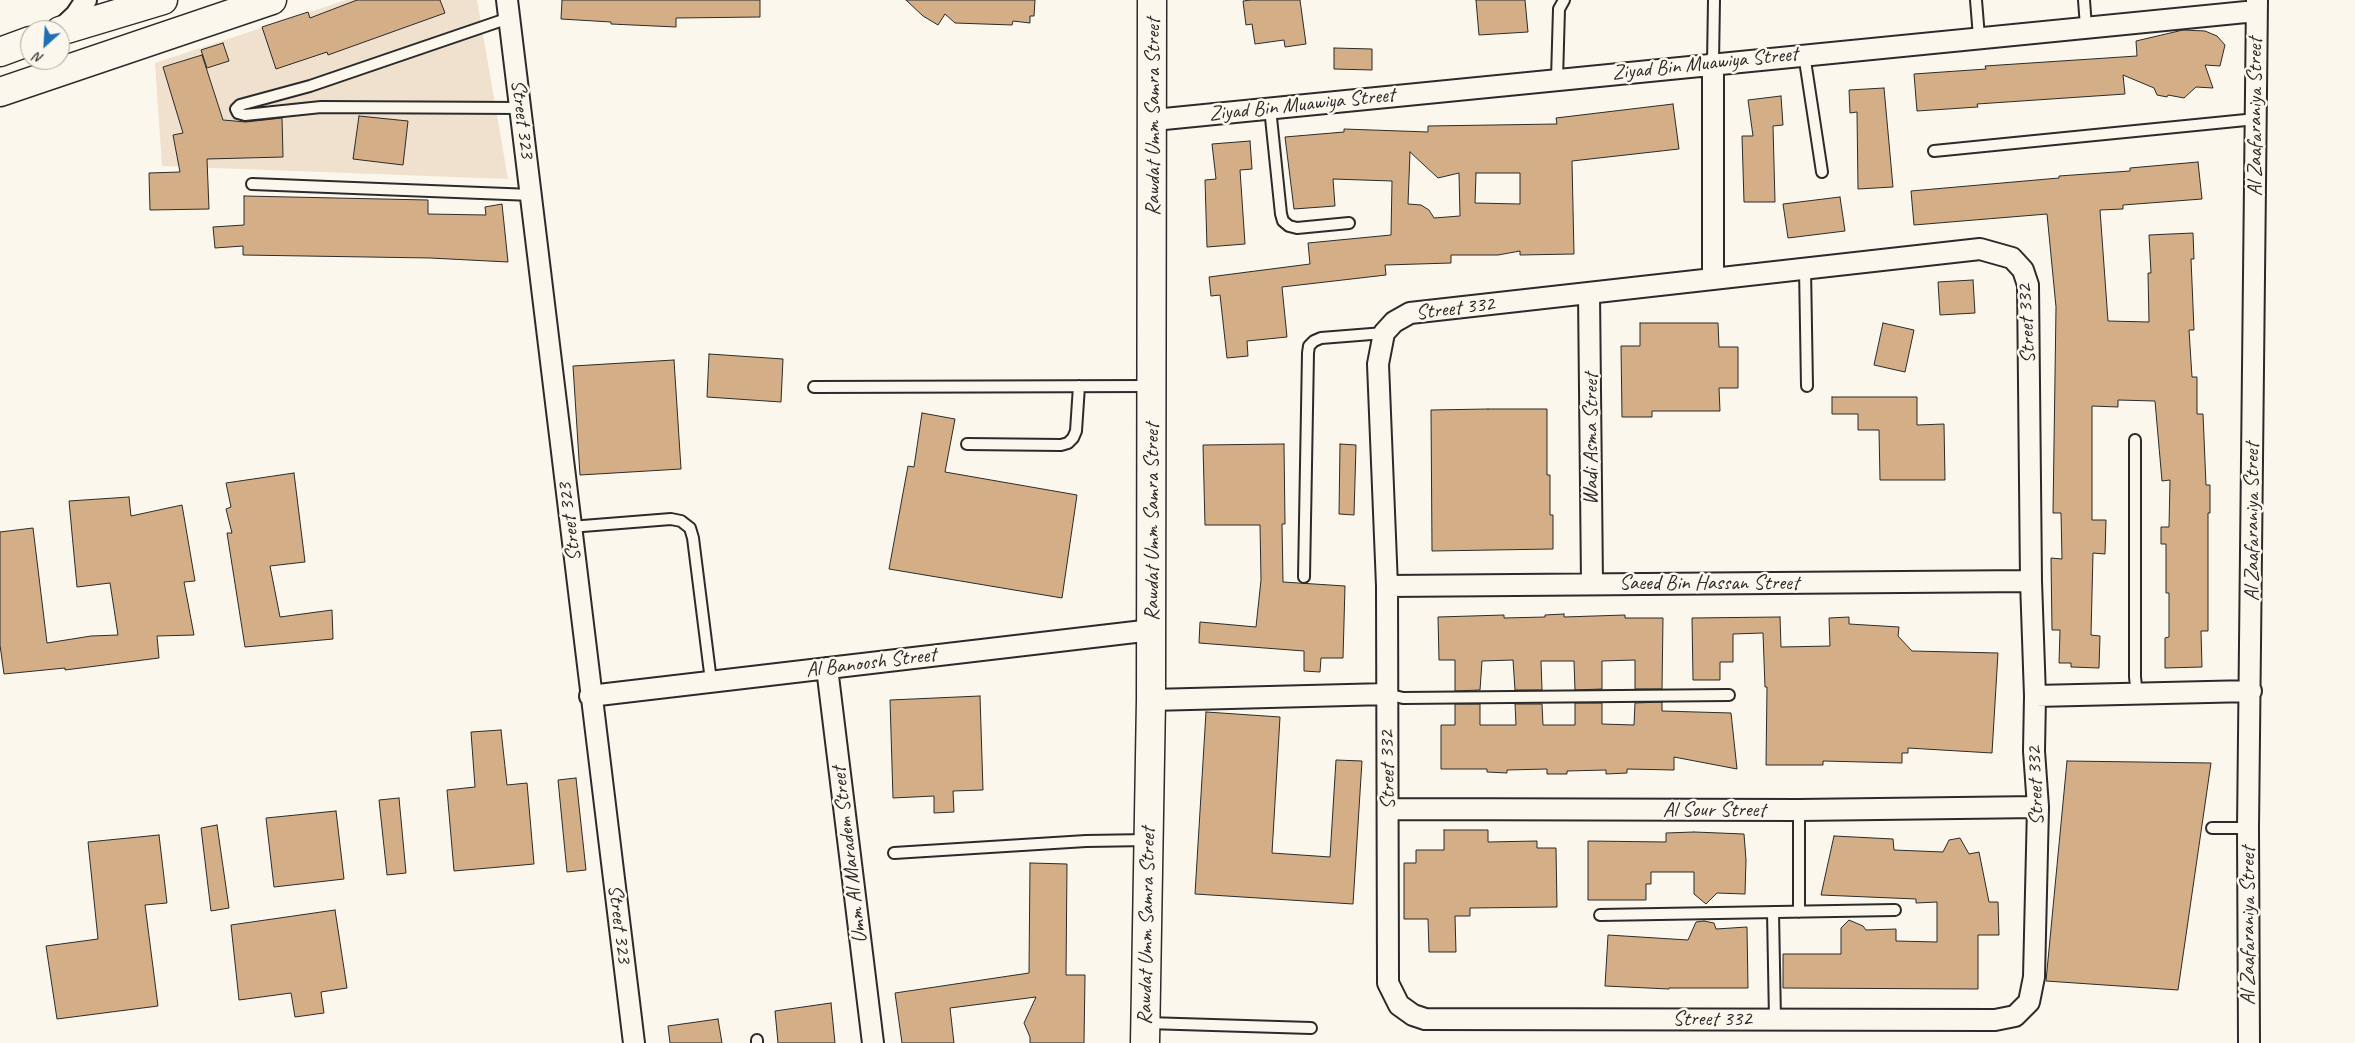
<!DOCTYPE html>
<style>
body{margin:0}
#map{position:relative;width:2355px;height:1043px;overflow:hidden;background:#fbf7ec;font-family:Caveat,sans-serif}
canvas{display:block}
.north{position:absolute;left:20px;top:20px;width:50px;height:50px;box-sizing:border-box;background:#fbf7ec;border:1px solid #a8a59f;border-radius:50%;rotate:206deg;font-size:14px;font-weight:700;line-height:20px;text-align:center;color:#2b2b2b}
.north::after{content:'';display:block;margin:auto;width:18px;height:22px;background:#1f6fb2;clip-path:polygon(50% 0,100% 100%,50% 72%,0 100%)}
</style>
<div id="map">
<canvas width="2355" height="1043"></canvas>
<div class="north">N</div>
</div>
<script>
const c = document.querySelector('canvas').getContext('2d');
c.lineJoin = 'round';
function paint(path, color) { c.fillStyle = color; c.fill(path, 'evenodd'); }
const poly = rows => new Path2D(rows.map(r => 'M' + r).join(''));
function trace(path, color, width, dash) { c.strokeStyle = color; c.lineWidth = width; c.lineCap = dash ? 'butt' : 'round'; c.setLineDash(dash || []); c.stroke(path); }
function label(font, color, halo, rows, align = 'center') {
  c.font = font + ' Caveat,sans-serif'; c.lineWidth = 5; c.setLineDash([]); c.textBaseline = 'middle'; c.strokeStyle = halo; c.fillStyle = color; for (const [text, x, y, turn = 0] of rows) {
    c.save(); c.translate(x, y); c.rotate((+turn || 0) * Math.PI / 180); c.textAlign = isNaN(turn) ? turn : align; if (halo) c.strokeText(text, 0, 0); c.fillText(text, 0, 0); c.restore();
  }
}
const built = poly([
 [346,0,477,0,508,179,162,166,155,63]
]);
const building = poly([
 [357,0,440,0,445,13,328,55,327,52,276,69,262,27,308,12,310,18,357,0],
 [562,0,760,0,760,17,676,18,676,27,611,24,611,22,561,19,562,0],
 [906,0,1035,0,1034,16,1030,16,1030,23,1013,21,1012,25,955,23,945,14,938,25,923,16,906,0],
 [1251,0,1300,0,1306,44,1285,47,1284,40,1255,44,1252,24,1246,25,1243,1,1251,0],
 [1476,0,1525,0,1528,32,1479,35,1476,0],
 [2183,30,2205,31,2217,36,2225,45,2220,66,2205,65,2213,88,2196,87,2184,98,2168,95,2167,97,2157,95,2154,88,2123,75,2125,94,1977,104,1978,107,1917,111,1914,74,1986,69,1985,66,2137,56,2136,41,2183,30],
 [223,43,229,61,207,68,201,50,223,43],
 [1334,48,1372,49,1372,70,1334,69,1334,48],
 [202,55,223,120,246,122,282,118,283,157,207,159,209,209,150,210,149,173,180,172,173,135,183,133,163,67,202,55],
 [1884,88,1893,187,1858,189,1857,112,1850,113,1849,90,1884,88],
 [1781,96,1783,125,1773,126,1775,202,1744,202,1742,136,1753,136,1748,100,1781,96],
 [1673,104,1679,149,1572,161,1574,254,1520,255,1520,251,1498,255,1451,255,1451,263,1385,265,1386,275,1282,287,1287,337,1247,341,1248,356,1227,358,1220,295,1211,296,1209,277,1310,264,1308,243,1391,235,1392,181,1333,179,1335,206,1294,209,1285,137,1344,132,1344,129,1428,132,1428,126,1557,124,1556,118,1673,104],
 [1410,152,1438,178,1459,173,1460,216,1434,218,1429,210,1421,205,1408,204,1410,152],
 [1476,173,1520,173,1520,204,1475,203,1476,173],
 [359,116,408,121,403,165,353,159,359,116],
 [1250,141,1252,169,1240,170,1245,244,1207,247,1205,180,1216,179,1212,144,1250,141],
 [2198,162,2202,199,2123,205,2123,209,2100,210,2108,321,2149,322,2148,273,2151,273,2149,235,2193,233,2194,259,2191,259,2194,330,2189,330,2192,377,2197,377,2197,414,2203,414,2206,485,2210,485,2210,513,2208,513,2208,631,2201,631,2202,667,2165,668,2165,638,2169,637,2169,593,2166,593,2166,544,2161,544,2161,527,2169,527,2170,480,2162,481,2155,401,2118,400,2118,407,2092,406,2092,520,2106,520,2105,554,2093,553,2091,635,2100,636,2099,668,2071,667,2071,663,2059,663,2060,630,2052,630,2051,558,2062,559,2061,513,2053,513,2056,307,2047,214,1914,225,1911,191,2059,178,2059,176,2130,171,2130,168,2198,162],
 [244,196,428,200,428,214,486,215,485,207,502,204,508,262,430,258,243,255,243,246,215,248,213,227,244,225,244,196],
 [1840,197,1845,231,1788,238,1783,204,1840,197],
 [1973,280,1975,313,1940,315,1938,282,1973,280],
 [1640,323,1718,323,1719,347,1738,347,1738,388,1719,388,1720,411,1652,411,1652,417,1622,417,1621,346,1640,346,1640,323],
 [1883,323,1914,330,1905,372,1874,365,1883,323],
 [709,354,783,359,781,402,707,397,709,354],
 [674,360,681,469,580,475,573,366,674,360],
 [1832,397,1917,397,1917,425,1944,424,1945,480,1880,480,1879,430,1858,430,1858,414,1832,414,1832,397],
 [1488,409,1547,409,1547,475,1550,475,1550,515,1553,515,1553,549,1432,551,1431,410,1488,409],
 [922,413,955,419,945,472,1077,495,1062,598,889,569,908,466,914,467,922,413],
 [1284,444,1285,524,1282,524,1283,582,1345,586,1343,658,1321,658,1320,672,1304,671,1304,651,1199,643,1200,622,1256,627,1261,580,1260,525,1205,525,1203,445,1284,444],
 [1340,444,1356,445,1354,515,1339,514,1340,444],
 [294,473,305,562,270,566,280,617,332,610,333,639,245,647,227,533,232,533,226,509,231,507,226,483,294,473],
 [129,497,131,516,182,505,195,581,184,582,194,635,157,636,159,658,65,670,65,668,4,674,0,645,0,532,33,528,47,643,91,636,118,635,110,583,77,587,69,501,129,497],
 [1564,614,1564,617,1625,615,1625,618,1663,618,1662,689,1635,689,1635,660,1602,661,1602,689,1575,690,1574,661,1541,661,1542,690,1515,690,1513,660,1482,661,1480,690,1455,691,1455,660,1439,660,1438,617,1504,615,1504,618,1545,617,1545,615,1564,614],
 [1780,617,1781,647,1830,646,1829,618,1849,617,1849,624,1899,627,1898,636,1912,651,1998,653,1992,753,1908,748,1908,753,1902,753,1902,763,1823,761,1823,765,1766,765,1767,687,1765,687,1763,633,1733,634,1733,662,1720,662,1720,680,1693,680,1692,618,1780,617],
 [980,696,983,790,953,791,954,812,934,813,934,796,893,798,890,700,980,696],
 [1662,702,1662,711,1731,713,1737,769,1674,757,1674,770,1627,769,1627,773,1606,774,1606,770,1567,771,1567,774,1547,774,1547,769,1507,770,1507,773,1487,772,1487,769,1441,769,1441,725,1455,725,1455,704,1480,704,1480,725,1516,725,1515,704,1542,704,1543,725,1575,725,1575,703,1602,703,1602,724,1634,725,1635,703,1662,702],
 [1206,712,1280,717,1272,853,1330,857,1336,760,1362,761,1353,904,1195,894,1206,712],
 [501,730,507,785,527,783,534,864,454,871,447,790,475,787,471,732,501,730],
 [2067,761,2211,763,2178,990,2046,981,2067,761],
 [576,778,586,870,567,872,558,780,576,778],
 [399,798,406,873,387,875,379,800,399,798],
 [336,811,344,879,274,887,266,818,336,811],
 [217,825,229,908,211,911,201,828,217,825],
 [1444,830,1488,830,1488,842,1537,841,1537,848,1556,848,1557,907,1470,908,1470,916,1455,916,1456,952,1429,952,1428,919,1404,919,1404,863,1416,863,1416,850,1444,850,1444,830],
 [1694,832,1744,834,1746,860,1745,894,1717,893,1706,904,1694,894,1694,872,1651,872,1651,884,1646,884,1646,900,1588,900,1588,841,1666,842,1666,833,1694,832],
 [159,835,167,903,145,905,158,1006,57,1019,46,946,98,939,88,842,159,835],
 [1834,836,1893,839,1894,850,1943,852,1949,840,1960,838,1969,854,1979,852,1989,902,1998,902,1999,935,1978,935,1978,989,1783,988,1783,954,1841,954,1841,928,1849,920,1863,926,1866,930,1896,929,1896,941,1937,942,1937,902,1916,903,1916,899,1821,895,1834,836],
 [1030,863,1067,864,1066,975,1085,975,1084,1043,1030,1043,1030,1037,1024,1023,1036,997,950,1008,954,1043,902,1043,895,993,1029,973,1030,863],
 [335,910,347,988,321,992,324,1013,295,1017,291,993,239,1000,231,925,335,910],
 [1704,921,1714,923,1716,929,1747,927,1748,988,1669,988,1669,989,1605,986,1608,935,1688,940,1696,922,1704,921],
 [831,1003,835,1043,778,1043,775,1011,831,1003],
 [718,1019,722,1043,670,1043,668,1026,718,1019]
]);
const lane = poly([
 [1976,0,1979,37],
 [2084,0,2086,27],
 [509,18,310,86,240,105,236,109,238,113,245,115,321,107,521,108],
 [1804,54,1822,172],
 [1713,63,1714,0],
 [1557,79,1559,9,1564,0],
 [1270,108,1281,214,1283,221,1289,226,1297,228,1349,223],
 [1934,151,2256,119],
 [252,184,532,195],
 [1805,268,1807,386],
 [814,387,1149,386],
 [2135,440,2135,677,2137,695],
 [967,444,1061,445,1068,443,1073,438,1076,431,1079,386],
 [570,527,671,519,681,521,690,528,693,538,711,681],
 [1304,577,1308,353,1309,346,1314,341,1321,338,1384,333],
 [1387,694,1403,698,1729,695],
 [2212,828,2248,828],
 [894,853,1086,841,1148,840],
 [1773,912,1775,1020],
 [1799,912,1799,810],
 [1600,915,1895,910],
 [1147,1023,1311,1028],
 [757,1040,757,1043]
]);
const street = poly([
 [507,0,634,1043],
 [60,30,76,15,86,0],
 [1154,120,2256,11],
 [1980,249,2012,258,2023,270,2028,285,2031,581,2035,696,2034,751,2038,807,2034,977,2029,1002,2015,1016,1995,1020,1425,1019,1413,1015,1399,1005,1388,983,1387,586,1378,364,1384,333,1394,322,1410,313,1980,249],
 [1713,278,1713,63],
 [1589,293,1592,584],
 [1387,586,2031,581],
 [827,668,873,1043],
 [590,696,1152,630],
 [2035,696,2251,691],
 [1151,700,1387,694],
 [1389,809,1799,810,2038,807],
 [2249,1043,2248,828,2257,0]
]);
const secondary = poly([
 [60,31,163,0],
 [0,52,30,41],
 [0,92,272,0],
 [1145,1043,1151,700,1152,0]
]);
const streetNames = [
 ["Ziyad Bin Muawiya Street",1705,64,-6],
 ["Ziyad Bin Muawiya Street",1302,105,-6],
 ["Rawdat Umm Samra Street",1153,117,-90],
 ["Al Zaafaraniya Street",2255,117,-90],
 ["Street 323",522,119,83],
 ["Street 332",1455,309,-7],
 ["Street 332",2027,324,-93],
 ["Wadi Asma Street",1591,439,-90],
 ["Street 323",570,522,-97],
 ["Rawdat Umm Samra Street",1152,522,-90],
 ["Al Zaafaraniya Street",2252,522,-90],
 ["Saeed Bin Hassan Street",1709,583],
 ["Al Banoosh Street",871,663,-7],
 ["Street 332",1388,770,-91],
 ["Street 332",2036,786,-92],
 ["Al Sour Street",1714,810],
 ["Umm Al Maradem Street",850,855,-97],
 ["Street 323",619,924,83],
 ["Rawdat Umm Samra Street",1147,926,-89],
 ["Al Zaafaraniya Street",2248,926,-90],
 ["Street 332",1712,1019]
];
paint(built, '#efe1cd');
paint(building, '#d4ae86');
trace(building, '#2b2b2b', 1);
trace(lane, '#2b2b2b', 14);
trace(street, '#2b2b2b', 24);
trace(secondary, '#2b2b2b', 31);
trace(lane, '#fbf7ec', 10);
trace(street, '#fbf7ec', 20);
trace(secondary, '#fbf7ec', 28);
label('21px', '#2b2b2b', '#fbf7ec', streetNames);
</script>
